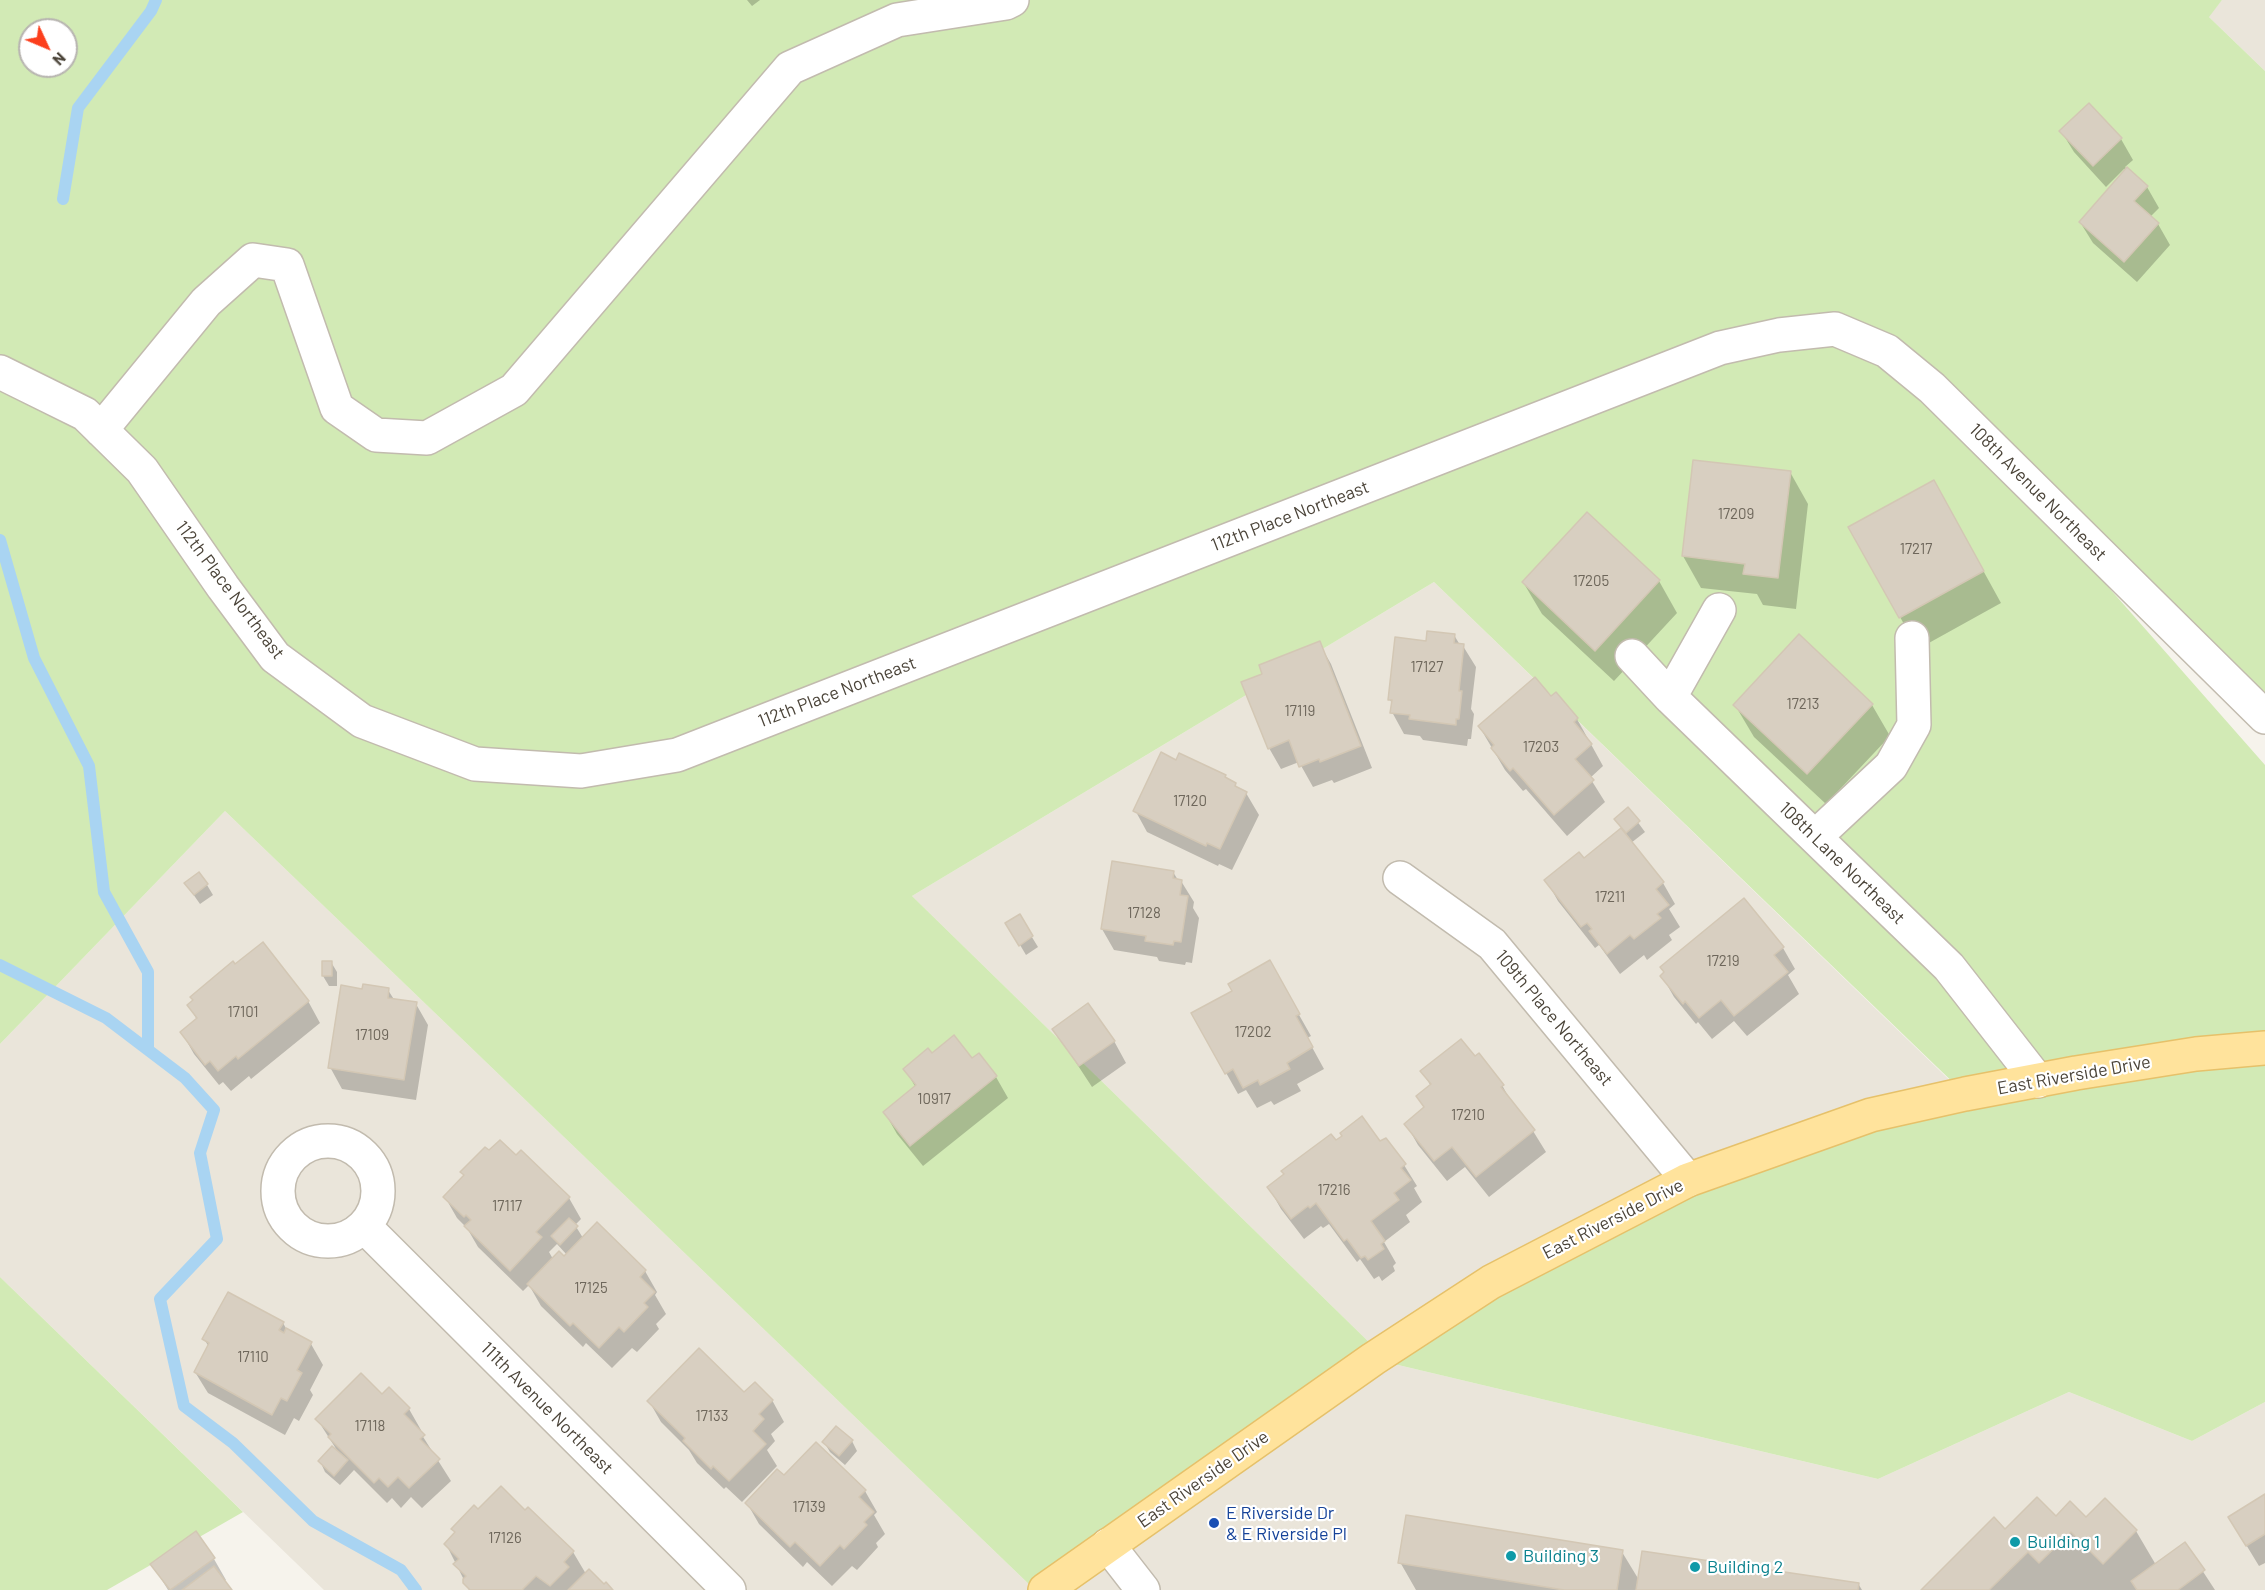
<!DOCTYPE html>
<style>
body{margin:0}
#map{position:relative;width:2265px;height:1590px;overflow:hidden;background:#f6f3ec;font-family:Barlow,sans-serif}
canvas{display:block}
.north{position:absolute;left:18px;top:18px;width:60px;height:60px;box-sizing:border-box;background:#fff;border:2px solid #b7b4b0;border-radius:50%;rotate:134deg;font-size:16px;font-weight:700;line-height:24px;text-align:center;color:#4b4439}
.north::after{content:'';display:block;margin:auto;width:21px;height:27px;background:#fc3f1d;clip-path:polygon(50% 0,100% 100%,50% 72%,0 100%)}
</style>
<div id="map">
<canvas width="2265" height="1590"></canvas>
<div class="north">N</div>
</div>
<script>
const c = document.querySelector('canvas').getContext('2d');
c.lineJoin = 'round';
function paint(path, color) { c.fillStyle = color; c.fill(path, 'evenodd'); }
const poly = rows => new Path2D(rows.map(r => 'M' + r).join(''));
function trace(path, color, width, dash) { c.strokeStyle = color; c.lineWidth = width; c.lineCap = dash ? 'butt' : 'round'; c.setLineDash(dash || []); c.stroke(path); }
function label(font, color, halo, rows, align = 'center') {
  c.font = font + ' Barlow,sans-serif'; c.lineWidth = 4.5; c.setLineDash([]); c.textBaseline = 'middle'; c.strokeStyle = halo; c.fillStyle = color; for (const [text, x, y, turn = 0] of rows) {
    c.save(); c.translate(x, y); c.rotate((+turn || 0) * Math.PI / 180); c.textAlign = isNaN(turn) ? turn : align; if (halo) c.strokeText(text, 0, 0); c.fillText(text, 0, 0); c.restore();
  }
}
const residential = poly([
 [2222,0,2265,0,2265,71,2208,16],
 [1434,582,1967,1097,1375,1348,912,896],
 [225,811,1035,1590,324,1590,0,1277,0,1044],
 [1373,1359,1878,1479,2069,1392,2192,1441,2265,1402,2265,1590,1045,1590]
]);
const green = poly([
 [0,0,2222,0,2209,17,2265,71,2265,717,1941,397,2265,765,2265,1402,2192,1441,2069,1392,1878,1479,1373,1359,1688,1180,1965,1094,1434,582,912,896,1375,1348,1035,1590,225,811,0,1044],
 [30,30,66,30,66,66,30,66],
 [0,1277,243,1512,107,1590,0,1590]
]);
const shadow = poly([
 [747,0,760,0,752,6],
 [2061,131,2121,139,2133,160,2125,167,2147,187,2159,208,2150,217,2158,224,2170,245,2137,282,2093,243,2080,222,2126,171,2124,169,2106,187,2074,152],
 [1790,472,1808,504,1796,609,1763,605,1757,594,1701,588,1683,556],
 [1587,514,1659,581,1677,613,1614,681,1542,614,1523,582],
 [1952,514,2001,603,1918,649,1850,528],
 [1454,635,1460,645,1463,646,1476,667,1471,709,1474,714,1471,739,1468,739,1467,746,1423,740,1420,736,1404,734,1392,712,1393,705,1390,700,1428,643],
 [1319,643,1331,664,1372,768,1334,783,1332,780,1313,787,1299,762,1281,769,1269,748,1263,675],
 [1551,699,1577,719,1603,766,1590,778,1605,802,1567,836,1526,789,1523,791,1505,770,1479,726],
 [1735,705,1872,705,1890,736,1826,804,1754,737],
 [1177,762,1225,776,1227,780,1235,784,1239,790,1246,793,1259,815,1232,870,1219,864,1218,866,1147,832,1135,810],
 [1628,809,1645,832,1631,843,1663,883,1675,904,1669,909,1680,927,1669,935,1672,940,1647,960,1644,955,1620,974,1599,945,1595,948,1558,901,1546,880,1583,860,1622,829,1616,820],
 [1173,872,1178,880,1181,881,1194,902,1193,908,1199,918,1192,963,1186,962,1185,965,1159,961,1157,957,1114,950,1102,929],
 [186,884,207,885,213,895,200,904],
 [1019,916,1038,947,1026,955,1007,923],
 [1783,948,1795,969,1788,975,1799,994,1747,1036,1734,1021,1712,1039,1698,1022,1696,1024,1674,997,1662,976,1665,973],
 [331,962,337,972,337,986,329,986,323,976],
 [1269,962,1311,1036,1307,1038,1324,1069,1297,1084,1301,1091,1274,1105,1271,1101,1257,1108,1246,1090,1238,1094,1193,1014,1234,991],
 [235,967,308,1001,320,1023,251,1079,249,1076,231,1091,223,1082,219,1085,194,1054,182,1033,197,1020,189,1005],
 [364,990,388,990,395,1001,416,1004,428,1025,416,1100,342,1089,330,1067],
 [1054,1029,1114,1041,1126,1063,1092,1087],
 [932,1055,972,1060,996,1077,1008,1098,923,1166,897,1134,885,1113,916,1088,905,1069],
 [1475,1058,1502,1085,1514,1107,1533,1131,1546,1152,1489,1197,1465,1167,1447,1181,1418,1145,1406,1124,1425,1109,1418,1097,1431,1086,1422,1072],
 [1335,1142,1380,1143,1404,1165,1417,1186,1414,1188,1422,1202,1406,1215,1410,1222,1384,1242,1396,1263,1393,1266,1395,1271,1382,1281,1379,1276,1374,1279,1360,1259,1357,1262,1329,1224,1323,1228,1321,1226,1304,1239,1281,1209,1269,1188],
 [462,1172,569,1198,581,1219,575,1225,583,1238,597,1224,645,1271,657,1292,655,1295,666,1314,656,1324,659,1329,637,1352,632,1348,612,1368,586,1343,583,1347,541,1306,529,1285,523,1291,478,1247,467,1228,457,1218,445,1197,465,1176],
 [557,1244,567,1255,553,1259,549,1252],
 [283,1323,287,1330,311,1344,323,1365,310,1390,313,1395,299,1421,294,1418,285,1435,208,1393,195,1372,209,1347,204,1339],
 [744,1395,772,1400,784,1422,771,1434,775,1441,767,1450,777,1466,742,1502,726,1487,724,1489,697,1463,689,1450,661,1422,649,1401],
 [382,1396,409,1409,421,1430,420,1432,451,1481,422,1508,411,1497,401,1508,392,1498,387,1503,354,1470,340,1485,325,1472,320,1461,340,1455,317,1419],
 [852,1441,857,1451,845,1465,830,1452,824,1442],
 [784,1477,865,1491,877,1512,874,1515,885,1534,876,1543,878,1547,857,1570,852,1566,832,1586,807,1562,803,1567,759,1524,747,1503],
 [2265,1495,2265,1563,2259,1566,2242,1538],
 [478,1511,525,1512,573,1552,586,1574,611,1590,469,1590,446,1544],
 [2056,1518,2086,1519,2136,1531,2156,1565,2185,1544,2215,1590,1923,1590,2005,1531],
 [1622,1552,1639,1580,1859,1585,1862,1590,1416,1590,1400,1562],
 [214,1559,226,1580,224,1581,231,1590,168,1590,152,1564]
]);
const stream = poly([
 [63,199,78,108,151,11,156,0],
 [0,540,34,658,89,766,104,892,148,972,148,1050],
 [0,965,106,1018,185,1078,214,1110,200,1153,217,1239,160,1299,184,1406,233,1443,313,1521,401,1570,416,1590]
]);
const building = poly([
 [2089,103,2122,138,2093,166,2059,131,2089,103],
 [2127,167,2148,186,2134,201,2159,223,2124,262,2079,222,2127,167],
 [1693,460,1791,471,1778,578,1743,574,1745,564,1682,556,1693,460],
 [1934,480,1984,571,1899,618,1848,527,1934,480],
 [1587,512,1660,580,1595,651,1522,582,1587,512],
 [1427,631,1455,634,1454,643,1464,644,1459,691,1462,691,1459,719,1456,719,1456,725,1409,719,1410,715,1390,713,1392,700,1388,700,1395,637,1426,641,1427,631],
 [1799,634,1873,704,1807,774,1733,705,1799,634],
 [1320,641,1361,746,1320,762,1319,759,1299,767,1289,740,1268,749,1241,682,1262,674,1259,665,1320,641],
 [1535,677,1551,696,1556,692,1578,718,1574,722,1592,744,1575,759,1594,780,1554,815,1513,768,1510,771,1491,748,1494,745,1478,726,1535,677],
 [1161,752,1176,760,1179,753,1226,775,1225,777,1236,783,1235,786,1247,792,1220,849,1207,843,1206,846,1133,811,1161,752],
 [1628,807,1640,821,1626,833,1614,819,1628,807],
 [1621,828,1664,882,1656,889,1669,905,1657,914,1661,918,1634,939,1630,935,1607,954,1589,931,1592,929,1587,923,1581,927,1544,880,1579,852,1584,858,1621,828],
 [1112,861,1174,871,1173,878,1182,880,1180,895,1188,896,1181,942,1174,941,1173,945,1145,941,1146,936,1101,929,1112,861],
 [199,872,208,884,194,895,184,883,199,872],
 [1744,898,1784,947,1774,955,1788,972,1734,1016,1721,1000,1699,1018,1685,1001,1683,1004,1660,976,1664,972,1660,967,1744,898],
 [1020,914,1033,936,1019,946,1005,923,1020,914],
 [263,942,309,1001,238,1059,236,1056,218,1071,210,1061,205,1065,180,1032,197,1018,187,1005,193,1000,190,997,215,976,233,961,235,964,263,942],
 [1270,960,1300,1014,1296,1016,1313,1047,1287,1063,1290,1069,1260,1085,1258,1080,1243,1088,1233,1069,1225,1074,1191,1013,1232,991,1228,984,1270,960],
 [322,961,332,961,332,976,322,976,322,961],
 [363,984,389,988,388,998,417,1002,404,1080,328,1068,341,985,362,989,363,984],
 [1088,1003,1115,1041,1079,1066,1052,1029,1088,1003],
 [954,1035,972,1058,979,1053,997,1076,910,1146,883,1112,916,1085,903,1069,928,1048,932,1053,954,1035],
 [1461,1039,1475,1056,1479,1053,1504,1085,1501,1087,1535,1130,1476,1177,1452,1147,1434,1161,1404,1124,1424,1107,1416,1096,1431,1084,1420,1071,1461,1039],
 [1362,1116,1380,1141,1386,1138,1406,1164,1401,1168,1411,1180,1394,1193,1399,1200,1371,1221,1385,1241,1381,1244,1384,1249,1368,1260,1365,1256,1361,1258,1347,1239,1344,1241,1316,1203,1310,1208,1308,1206,1291,1219,1267,1187,1284,1174,1281,1171,1331,1134,1336,1140,1342,1136,1340,1133,1362,1116],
 [500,1140,516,1155,521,1150,570,1197,536,1232,542,1237,510,1271,464,1226,471,1220,466,1215,464,1217,443,1197,464,1175,460,1172,485,1147,489,1150,500,1140],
 [569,1218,578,1226,560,1245,551,1236,569,1218],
 [597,1222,646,1270,640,1277,655,1292,644,1303,648,1307,624,1332,619,1327,599,1348,573,1323,570,1326,527,1284,559,1251,564,1256,597,1222],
 [228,1292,284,1322,279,1330,284,1333,286,1328,312,1342,297,1370,302,1373,287,1401,281,1398,272,1415,194,1372,209,1343,202,1339,228,1292],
 [699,1348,744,1392,755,1382,773,1400,759,1414,764,1419,753,1431,766,1444,729,1481,713,1466,711,1469,683,1441,685,1438,647,1401,699,1348],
 [361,1373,382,1394,389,1387,410,1408,404,1414,425,1435,420,1439,440,1459,409,1488,398,1477,388,1487,379,1478,374,1483,328,1437,331,1434,315,1419,361,1373],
 [836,1426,853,1440,839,1456,822,1442,836,1426],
 [816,1442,866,1490,859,1497,874,1512,864,1522,867,1525,844,1549,840,1545,820,1566,795,1542,790,1547,745,1503,777,1469,784,1475,816,1442],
 [332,1446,348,1460,334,1476,318,1461,332,1446],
 [501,1486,525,1510,528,1507,574,1551,564,1562,569,1567,550,1586,536,1576,522,1590,470,1590,463,1583,463,1579,466,1576,453,1564,459,1559,444,1544,455,1532,451,1529,474,1505,478,1509,501,1486],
 [2265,1494,2265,1534,2246,1546,2228,1517,2265,1494],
 [2037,1497,2056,1516,2070,1501,2086,1517,2105,1498,2137,1530,2103,1564,2071,1532,2039,1563,2028,1552,1989,1590,1921,1590,1994,1517,2005,1529,2037,1497],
 [1406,1515,1623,1550,1617,1590,1564,1590,1398,1563,1406,1515],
 [196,1531,215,1558,170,1590,150,1564,196,1531],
 [2185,1542,2205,1570,2178,1590,2137,1590,2131,1581,2185,1542],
 [1642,1551,1859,1583,1858,1590,1636,1590,1642,1551],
 [214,1566,232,1590,182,1590,214,1566],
 [589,1569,604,1584,606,1582,613,1590,568,1590,589,1569]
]);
const minor = poly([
 [0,372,85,414,142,470,223,587,275,657,362,721,475,764,581,771,677,755,1720,348,1779,335,1835,329,1887,351,1932,388,2265,717],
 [101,430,206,302,253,260,287,265,337,408,376,435,427,438,514,390,790,68,897,20,1006,3,1012,0],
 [1632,656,1670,697,1949,967,2038,1081],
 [1670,697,1719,610],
 [1815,837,1891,766,1914,725,1912,638],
 [1400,878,1492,944,1688,1180],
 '278 1191a50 50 0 1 1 100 0a50 50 0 1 1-100 0Z',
 [364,1226,729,1590],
 [1108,1545,1143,1590]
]);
const major = poly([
 [1045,1590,1373,1359,1491,1282,1688,1180,1871,1115,1965,1094,2076,1073,2196,1054,2265,1048]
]);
const markers = [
 [1214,1523,6,"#1a4fb4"],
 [2015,1542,6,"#0f9aa8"],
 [1511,1556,6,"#0f9aa8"],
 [1695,1567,6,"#0f9aa8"]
];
const numberNames = [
 ["17209",1736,514],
 ["17217",1916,549],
 ["17205",1591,581],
 ["17127",1427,667],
 ["17213",1803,704],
 ["17119",1300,711],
 ["17203",1541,747],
 ["17120",1190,801],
 ["17211",1610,897],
 ["17128",1144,913],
 ["17219",1723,961],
 ["17101",243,1012],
 ["17202",1253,1032],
 ["17109",372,1035],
 ["10917",934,1099],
 ["17210",1468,1115],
 ["17216",1334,1190],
 ["17117",507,1206],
 ["17125",591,1288],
 ["17110",253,1357],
 ["17133",712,1416],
 ["17118",370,1426],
 ["17139",809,1507],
 ["17126",505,1538]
];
const streetNames = [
 ["108th Avenue Northeast",2038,492,45],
 ["112th Place Northeast",1290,516,-21],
 ["112th Place Northeast",230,590,53],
 ["112th Place Northeast",837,692,-21],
 ["108th Lane Northeast",1842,863,44],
 ["109th Place Northeast",1554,1018,50],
 ["East Riverside Drive",2074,1075,-10],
 ["East Riverside Drive",1613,1219,-27],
 ["111th Avenue Northeast",547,1408,45],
 ["East Riverside Drive",1203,1479,-35]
];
const transitNames = [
 ["E Riverside Dr",1226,1513],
 ["& E Riverside Pl",1226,1534]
];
const cultureNames = [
 ["Building 1",2027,1542],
 ["Building 3",1523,1556],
 ["Building 2",1707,1567]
];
paint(residential, '#eae5da');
paint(green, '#d2eab5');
paint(shadow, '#0003');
trace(stream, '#a9d4f2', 12);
paint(building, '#d8cfc1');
trace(building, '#d3c7b4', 1.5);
trace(minor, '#c2bbae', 36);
trace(major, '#e6c16a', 36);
trace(minor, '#fff', 33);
trace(major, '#ffe39c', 33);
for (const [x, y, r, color] of markers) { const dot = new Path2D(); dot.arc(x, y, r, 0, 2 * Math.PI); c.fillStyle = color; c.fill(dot); trace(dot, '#fff', 2); }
label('15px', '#6e675b', null, numberNames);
label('18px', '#4b4439', '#fff', streetNames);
label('18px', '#164399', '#fff', transitNames, 'left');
label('18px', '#0d838f', '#fff', cultureNames, 'left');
</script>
